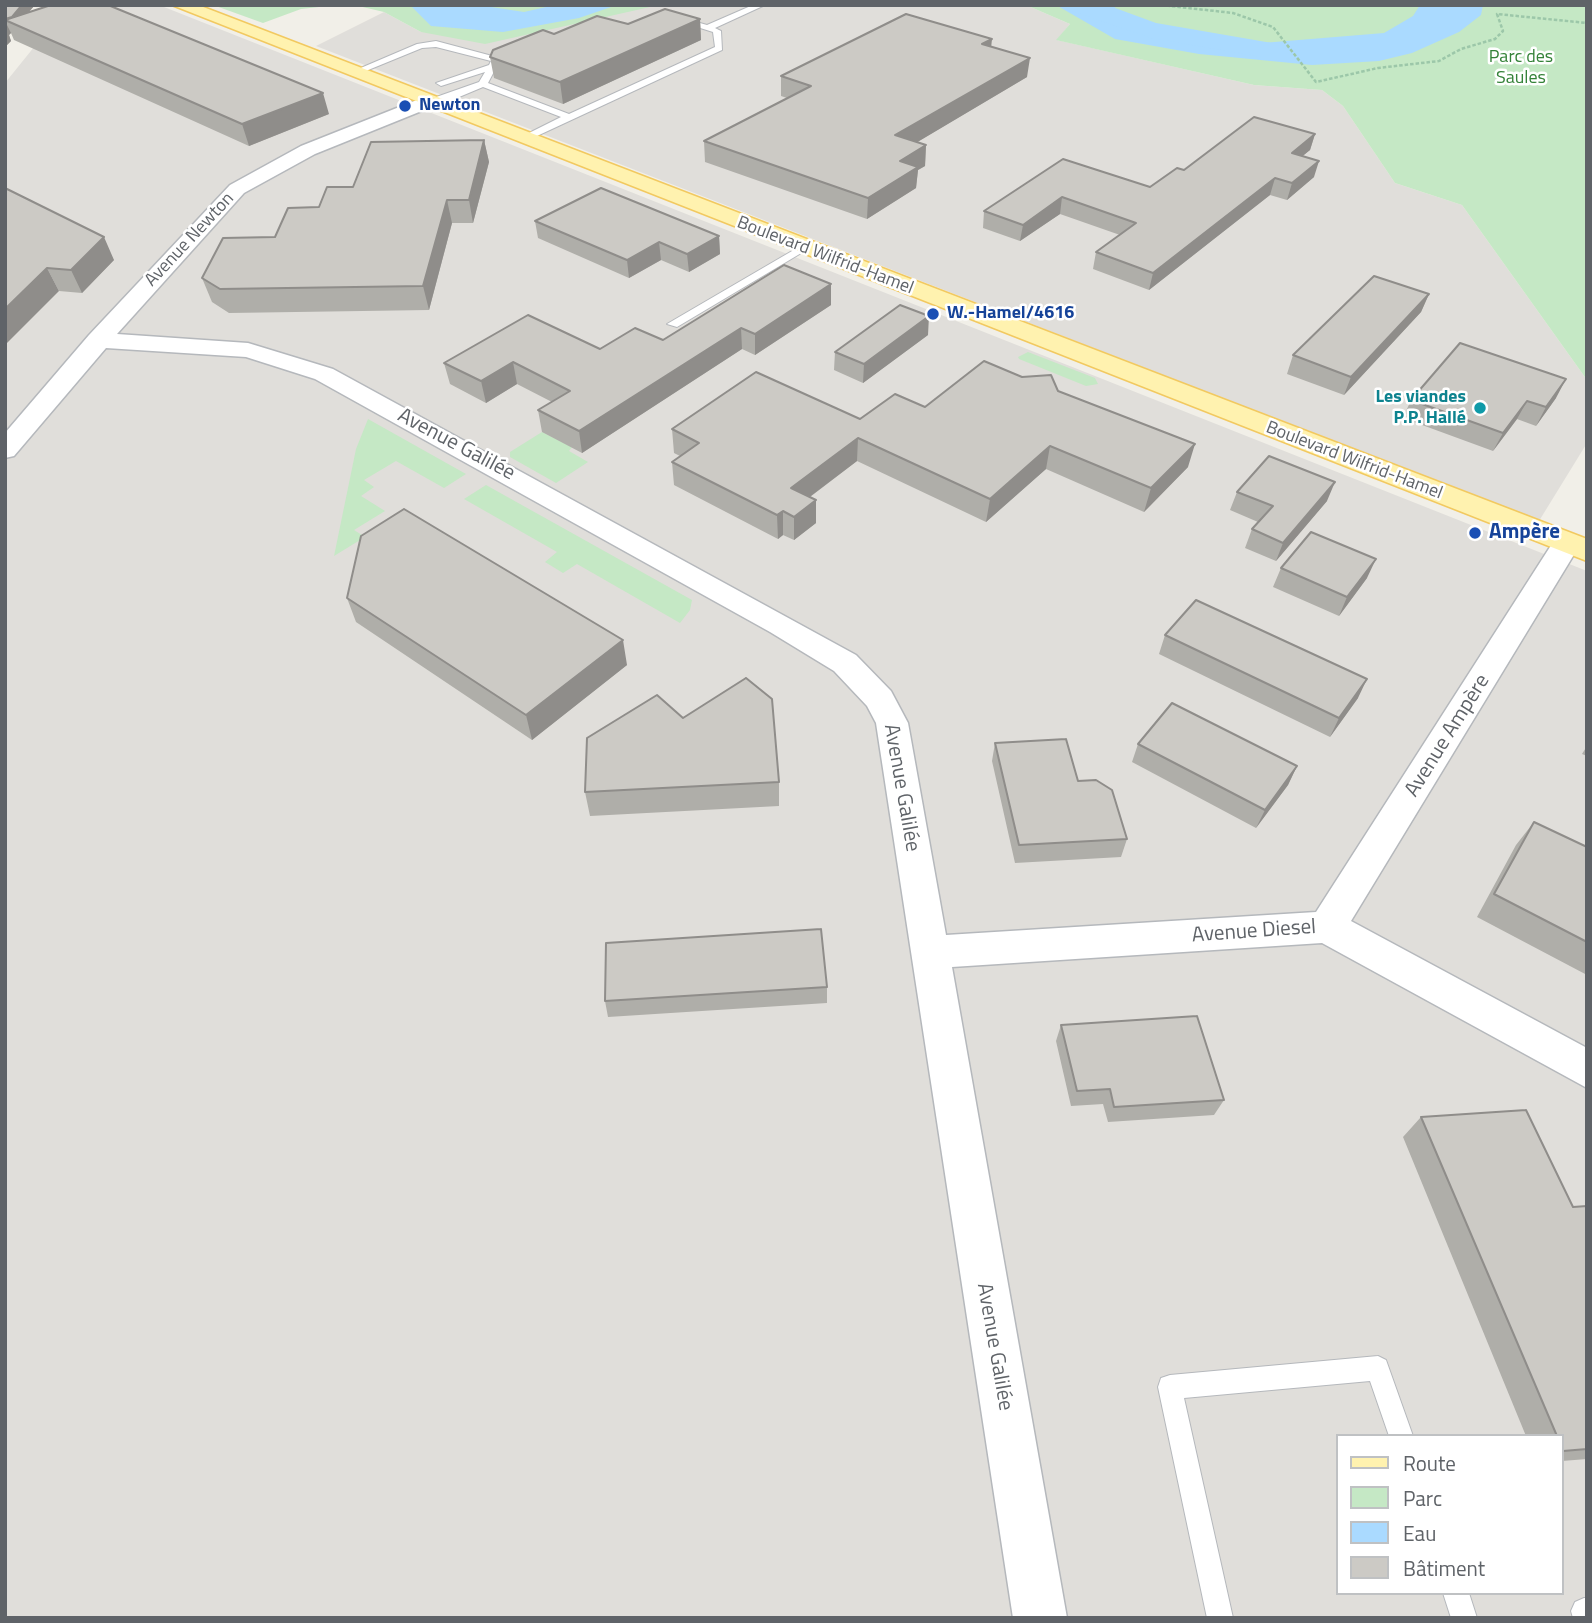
<!DOCTYPE html>
<meta charset="utf-8">
<style>
body{margin:0}
#map{position:relative;width:1592px;height:1623px;overflow:hidden;background:#f1efe8;font-family:"Titillium Web",sans-serif}
canvas{display:block}
.frame{position:absolute;inset:0;border:7px solid #5f6368;pointer-events:none}
.legend{position:absolute;left:1336px;top:1434px;width:228px;height:161px;box-sizing:border-box;background:#fff;border:2px solid #bfc1c3;margin:0;padding:9px 12px;list-style:none;font-size:21px;color:#5f6368}
.legend li{display:flex;align-items:center;gap:14px;height:35px}
.legend b{width:35px;border:2px solid #bfc1c3}
</style>
<div id="map">
<canvas width="1592" height="1623"></canvas>
<div class="frame"></div>
<ul class="legend">
<li><b style="height:9px;background:#fff2af"></b>Route</li>
<li><b style="height:19px;background:#c5e8c5"></b>Parc</li>
<li><b style="height:19px;background:#aadaff"></b>Eau</li>
<li><b style="height:19px;background:#cccac5"></b>Bâtiment</li>
</ul>
</div>
<script>
const c = document.querySelector('canvas').getContext('2d');
c.lineJoin = 'round';
function paint(path, color) { c.fillStyle = color; c.fill(path, 'evenodd'); }
const poly = rows => new Path2D(rows.map(r => 'M' + r).join(''));
function trace(path, color, width, dash) { c.strokeStyle = color; c.lineWidth = width; c.lineCap = dash ? 'butt' : 'round'; c.setLineDash(dash || []); c.stroke(path); }
function label(font, color, halo, rows, align = 'center') {
  c.font = font + ' "Titillium Web",sans-serif'; c.lineWidth = 5; c.setLineDash([]); c.textBaseline = 'middle'; c.strokeStyle = halo; c.fillStyle = color; for (const [text, x, y, turn = 0] of rows) {
    c.save(); c.translate(x, y); c.rotate((+turn || 0) * Math.PI / 180); c.textAlign = isNaN(turn) ? turn : align; if (halo) c.strokeText(text, 0, 0); c.fillText(text, 0, 0); c.restore();
  }
}
const industrial = poly([
 [68,5,159,5,1587,571,1587,1618,5,1618,5,83],
 [1338,1436,1562,1436,1562,1593,1338,1593],
 [657,5,1026,5,1070,24,1057,40,1254,85,1322,90,1343,106,1395,183,1462,205,1587,380,1587,443,1539,521,316,46,384,12,421,32]
]);
const green = poly([
 [213,5,337,5,301,9,263,23],
 [354,5,659,5,485,44,421,32,384,12],
 [1026,5,1587,5,1587,380,1462,205,1395,183,1343,106,1322,90,1254,85,1056,40,1070,24],
 [1028,352,1095,378,1098,384,1086,386,1019,359,1018,357],
 [368,419,466,474,444,488,396,461,364,480,374,487,361,496,385,511,354,530,365,537,334,556,356,449],
 [542,432,572,447,569,451,588,462,556,483,510,457,510,452],
 [486,485,692,600,690,610,680,623,577,564,563,573,545,562,557,552,464,499]
]);
const water = poly([
 [410,5,478,5,524,12,555,5,617,5,579,18,503,32,431,26],
 [1056,5,1114,5,1121,23,1177,36,1250,44,1384,33,1413,16,1420,5,1483,5,1481,15,1459,32,1412,53,1379,61,1312,65,1199,54,1115,39]
]);
const river = poly([
 [1068,5,1107,5,1156,23,1272,43,1276,49,1272,55,1262,57,1151,38,1072,11,1068,5]
]);
const path = poly([
 [1161,5,1233,13,1273,27,1316,82,1378,68,1439,61,1461,49,1495,39,1503,31,1497,14,1587,23]
]);
const lane = poly([
 [753,5,765,5,715,28,721,31,722,50,524,142,519,139,521,137,561,117,483,87,452,100,427,105,422,102,479,82,485,72,441,86,436,83,489,65,491,61,436,47,422,48,356,75,349,73,417,44,436,41,496,57,508,53,512,56,499,62,488,83,569,114,715,47,713,32,675,20,675,16,707,25,753,5],
 [804,244,809,247,808,249,677,327,667,324,804,244],
 [1378,1356,1386,1360,1413,1436,1389,1436,1370,1381,1184,1398,1233,1618,1207,1618,1158,1387,1161,1378,1170,1375,1378,1356],
 [1443,1593,1469,1593,1477,1618,1451,1618,1443,1593],
 [1584,1598,1587,1598,1587,1618,1573,1618,1571,1611,1575,1602,1584,1598]
]);
const street = poly([
 [427,96,434,98,436,102,434,106,315,154,244,193,117,334,248,343,333,369,856,655,891,691,908,723,946,935,1316,912,1557,536,1567,534,1577,536,1581,543,1351,921,1587,1048,1587,1088,1322,943,952,967,1067,1618,1013,1618,876,723,867,706,834,671,770,632,315,379,246,357,106,348,14,456,5,458,5,433,89,335,230,185,301,146,427,96]
]);
const primary = poly([
 [172,5,198,5,1587,539,1587,561,172,5]
]);
const wall = poly([
 [5,5,35,5,29,12,329,114,249,146,14,40,11,33,9,35,11,41,5,47],
 [700,19,701,40,563,104,494,78,490,57,554,34,628,24],
 [991,47,1027,77,917,142,926,145,925,166,918,170,916,188,867,219,705,162,704,141,787,98,781,96,781,76],
 [1315,134,1310,150,1302,156,1314,177,1287,200,1270,195,1149,290,1093,269,1096,252,1120,235,1060,214,1020,241,983,228,984,211,1063,159,1150,187,1184,170],
 [484,140,489,162,473,223,452,223,429,310,229,313,212,302,202,278,275,237,319,207,353,187],
 [5,188,114,260,82,293,59,291],
 [535,221,719,236,720,254,689,272,661,260,629,278,538,238],
 [831,284,831,305,755,355,742,349,582,453,542,432,538,410,552,402,517,384,486,403,450,384,444,363,600,349,663,340],
 [1429,294,1421,312,1344,395,1287,374,1293,355],
 [928,335,863,383,834,370,835,352],
 [1058,391,1188,467,1144,512,1046,469,986,522,857,461,810,497,816,500,816,523,794,540,783,535,778,539,674,485,672,462,680,456,674,453,672,429,860,419,925,407],
 [1556,398,1536,426,1517,419,1493,451,1403,418,1411,400],
 [1237,492,1327,501,1276,561,1245,548,1252,529,1258,522,1230,510],
 [1281,568,1367,578,1339,616,1273,587],
 [347,598,627,665,532,740,356,622],
 [1165,635,1358,698,1330,737,1159,654],
 [995,743,1078,781,1127,839,1121,857,1015,863,992,761],
 [1138,744,1297,766,1288,785,1256,828,1132,762],
 [1587,746,1587,756,1582,754],
 [779,782,779,806,590,816,585,792],
 [1534,822,1587,847,1587,975,1477,917,1516,845],
 [827,987,827,1003,608,1017,605,1001],
 [1061,1025,1224,1100,1214,1115,1108,1122,1103,1104,1071,1106,1056,1041],
 [1421,1117,1573,1207,1587,1206,1587,1459,1562,1461,1562,1436,1526,1436,1403,1137]
]);
const shadedWall = poly([
 [22,5,35,5,17,25,8,21],
 [700,19,701,40,563,104,560,82],
 [6,23,11,33,9,35,11,41,5,47,5,24],
 [992,39,990,58,982,44],
 [1030,58,1027,77,894,156,895,135],
 [323,93,329,114,249,146,242,124],
 [1315,134,1310,150,1287,169,1292,153],
 [484,140,489,162,473,223,469,200],
 [926,145,925,166,918,170,916,188,867,219,868,198,900,161],
 [1319,161,1314,177,1287,200,1292,183],
 [1275,178,1270,195,1149,290,1153,273],
 [1062,197,1060,214,1020,241,1023,225],
 [447,200,452,223,429,310,423,286],
 [719,236,720,254,689,272,687,254],
 [104,237,114,260,82,293,71,270],
 [659,242,661,260,629,278,627,260],
 [47,268,59,291,5,345,5,309],
 [831,284,831,305,755,355,755,334],
 [1429,294,1421,312,1344,395,1351,377],
 [929,316,928,335,863,383,864,364],
 [741,328,742,349,582,453,579,431],
 [513,362,517,384,486,403,481,381],
 [1566,379,1556,398,1536,426,1546,407],
 [1527,401,1517,419,1493,451,1503,433],
 [858,438,857,461,791,511,791,488],
 [1195,444,1188,467,1144,512,1151,488],
 [1050,446,1046,469,986,522,990,499],
 [1335,482,1327,501,1276,561,1283,543],
 [816,500,816,523,794,540,794,517],
 [783,511,783,535,778,539,777,515],
 [1376,559,1367,578,1339,616,1347,597],
 [623,640,627,665,532,740,526,715],
 [1367,679,1358,698,1330,737,1339,718],
 [1297,766,1288,785,1256,828,1265,810]
]);
const building = poly([
 [5,5,22,5,12,17,5,19,5,5],
 [51,5,108,5,323,93,242,124,5,20,51,5],
 [665,9,700,19,560,82,490,57,493,50,543,30,554,34,597,16,628,24,665,9],
 [906,14,992,39,982,44,1030,58,895,135,926,145,900,161,918,167,868,198,704,141,811,86,781,76,906,14],
 [1254,117,1315,134,1292,153,1319,161,1292,183,1275,178,1153,273,1096,252,1136,223,1062,197,1023,225,984,211,1063,159,1150,187,1177,168,1184,170,1254,117],
 [484,140,469,200,447,200,423,286,220,289,202,278,223,238,275,237,288,208,319,207,327,187,353,187,371,142,484,140],
 [5,188,104,237,71,270,47,268,5,309,5,188],
 [601,188,719,236,687,254,659,242,627,260,535,221,601,188],
 [784,265,831,284,755,334,741,328,579,431,538,410,570,391,513,362,481,381,444,363,528,315,600,349,635,328,663,340,784,265],
 [1374,276,1429,294,1351,377,1293,355,1374,276],
 [900,305,929,316,864,364,835,352,900,305],
 [1460,343,1566,379,1546,407,1527,401,1503,433,1411,400,1460,343],
 [984,361,1022,377,1051,375,1058,391,1195,444,1151,488,1050,446,990,499,858,438,791,488,816,500,794,517,783,511,777,515,672,462,699,443,672,429,756,372,860,419,895,394,925,407,984,361],
 [1269,456,1335,482,1283,543,1252,529,1273,506,1237,492,1269,456],
 [404,509,623,640,526,715,347,598,361,536,404,509],
 [1311,532,1376,559,1347,597,1281,568,1311,532],
 [1196,600,1367,679,1339,718,1165,635,1196,600],
 [746,678,772,699,779,782,585,792,587,738,657,695,683,718,746,678],
 [1172,703,1297,766,1265,810,1138,744,1172,703],
 [1066,739,1078,781,1096,780,1112,790,1127,839,1019,845,995,743,1066,739],
 [1534,822,1587,847,1587,942,1494,894,1534,822],
 [821,929,827,987,605,1001,606,943,821,929],
 [1197,1016,1224,1100,1114,1107,1110,1089,1077,1091,1061,1025,1197,1016],
 [1526,1110,1573,1207,1587,1206,1587,1449,1563,1451,1562,1436,1557,1436,1421,1117,1526,1110]
]);
const markers = [
 [405,106,7,"#1a4fb4"],
 [933,314,7,"#1a4fb4"],
 [1480,408,7,"#0f9aa8"],
 [1475,533,7,"#1a4fb4"]
];
const farParknames = [
 ["Parc des",1521,58],
 ["Saules",1521,79]
];
const farTransitnames = [
 ["Newton",419,106],
 ["W.-Hamel/4616",947,314]
];
const farStreetnames = [
 ["Avenue Newton",190,240,-47],
 ["Boulevard Wilfrid-Hamel",825,256,21],
 ["Boulevard Wilfrid-Hamel",1354,461,21]
];
const farCulturenames = [
 ["Les viandes",1466,398],
 ["P.P. Hallé",1466,419]
];
const streetNames = [
 ["Avenue Galilée",456,445,28],
 ["Avenue Ampère",1448,736,-58],
 ["Avenue Galilée",901,788,80],
 ["Avenue Diesel",1254,932,-4],
 ["Avenue Galilée",994,1347,80]
];
const transitNames = [
 ["Ampère",1489,533]
];
paint(industrial, '#e0deda');
paint(green, '#c5e8c5');
paint(water, '#aadaff');
paint(river, '#aadaff');
trace(lane, '#b5b8bc', 2);
trace(street, '#b5b8bc', 3);
trace(primary, '#f2c960', 3);
trace(path, '#9cc7a9', 2.5, [3.5, 2]);
paint(lane, '#fff');
paint(street, '#fff');
paint(primary, '#fff2af');
paint(wall, '#afaea9');
paint(shadedWall, '#8f8d8a');
paint(building, '#cccac5');
trace(building, '#8f8d8a', 2);
for (const [x, y, r, color] of markers) { const dot = new Path2D(); dot.arc(x, y, r, 0, 2 * Math.PI); c.fillStyle = color; c.fill(dot); trace(dot, '#fff', 2.5); }
label('18px', '#348238', '#fff', farParknames);
label('bold 18px', '#164399', '#fff', farTransitnames, 'left');
label('18px', '#5f6368', '#fff', farStreetnames);
label('bold 18px', '#0d838f', '#fff', farCulturenames, 'right');
label('21px', '#5f6368', '#fff', streetNames);
label('bold 21px', '#164399', '#fff', transitNames, 'left');
</script>
